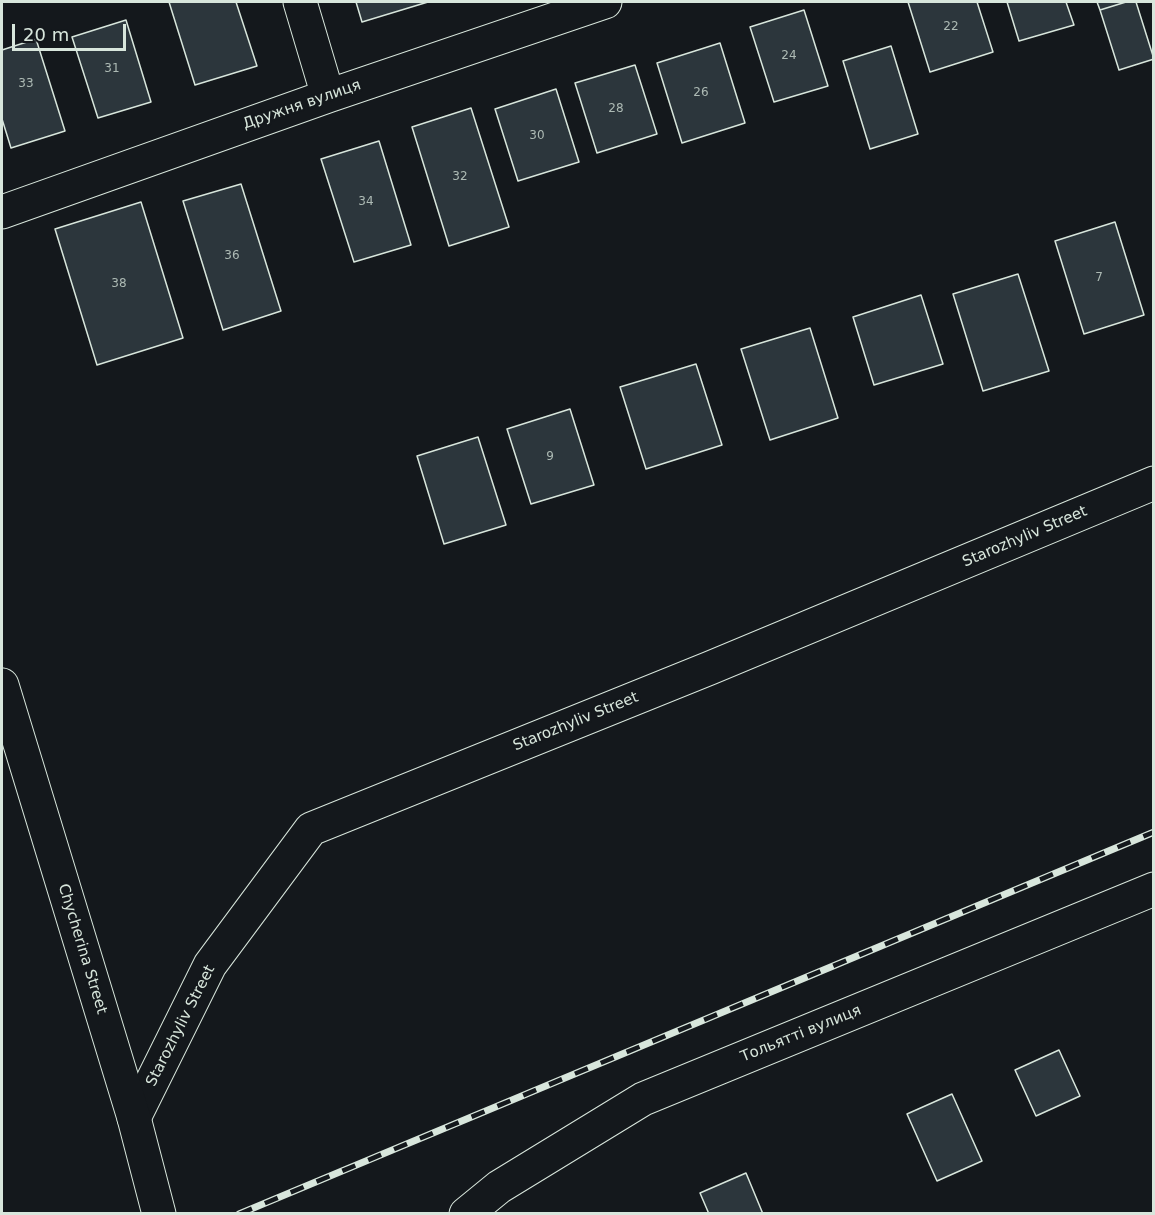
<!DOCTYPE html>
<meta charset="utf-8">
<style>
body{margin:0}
#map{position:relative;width:1155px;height:1215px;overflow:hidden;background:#14181c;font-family:"DejaVu Sans",sans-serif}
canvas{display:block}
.frame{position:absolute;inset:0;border:3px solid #d8e6dc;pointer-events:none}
.scale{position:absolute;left:12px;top:24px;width:114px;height:27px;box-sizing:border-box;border:3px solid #d8e6dc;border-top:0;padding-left:8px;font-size:18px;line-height:21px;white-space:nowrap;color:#d8e6dc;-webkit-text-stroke:4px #14181c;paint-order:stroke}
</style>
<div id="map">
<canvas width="1155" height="1215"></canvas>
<div class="frame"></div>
<div class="scale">20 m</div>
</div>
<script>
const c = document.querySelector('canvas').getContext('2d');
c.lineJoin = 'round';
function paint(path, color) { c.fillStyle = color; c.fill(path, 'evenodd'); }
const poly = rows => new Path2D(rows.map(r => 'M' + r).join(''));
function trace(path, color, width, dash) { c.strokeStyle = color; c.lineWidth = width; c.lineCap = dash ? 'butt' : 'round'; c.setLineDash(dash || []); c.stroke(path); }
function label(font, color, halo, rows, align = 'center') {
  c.font = font + ' "DejaVu Sans",sans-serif'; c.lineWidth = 4.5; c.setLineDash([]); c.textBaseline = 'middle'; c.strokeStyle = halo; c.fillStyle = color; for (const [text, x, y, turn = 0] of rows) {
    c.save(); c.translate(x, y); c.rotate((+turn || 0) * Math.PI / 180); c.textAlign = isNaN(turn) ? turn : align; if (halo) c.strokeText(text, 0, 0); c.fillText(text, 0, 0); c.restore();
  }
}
const building = poly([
 [169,2,236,2,257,66,195,85,169,2],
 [356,2,428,2,362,22,356,2],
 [908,2,977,2,993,52,930,72,908,2],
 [1007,2,1066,2,1074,25,1019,41,1007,2],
 [1097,2,1126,2,1100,10,1097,2],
 [1126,2,1136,2,1154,59,1119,70,1100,10,1126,2],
 [804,10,828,86,774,102,750,27,804,10],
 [126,20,151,102,98,118,72,37,126,20],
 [36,39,65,131,11,148,2,119,2,50,36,39],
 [720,43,745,123,682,143,657,63,720,43],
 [891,46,918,134,870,149,843,61,891,46],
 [635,65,657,134,597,153,575,83,635,65],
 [556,89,579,162,518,181,495,109,556,89],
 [471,108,509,227,449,246,412,127,471,108],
 [379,141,411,245,354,262,321,159,379,141],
 [241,184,281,311,223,330,183,201,241,184],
 [141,202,183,338,97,365,55,229,141,202],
 [1115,222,1144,315,1084,334,1055,241,1115,222],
 [1018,274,1049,371,983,391,953,294,1018,274],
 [921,295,943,364,874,385,853,317,921,295],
 [810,328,838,418,770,440,741,349,810,328],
 [696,364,722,445,646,469,620,387,696,364],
 [570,409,594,485,531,504,507,429,570,409],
 [478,437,506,525,444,544,417,456,478,437],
 [1059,1050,1080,1096,1036,1116,1015,1070,1059,1050],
 [952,1094,982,1161,937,1181,907,1114,952,1094],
 [746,1173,763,1214,709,1214,700,1193,746,1173]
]);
const minor = poly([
 [300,2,328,96],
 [2,212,328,96,605,2],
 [134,1118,210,965,311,829,710,668,1154,483],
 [466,1214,499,1187,643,1099,1154,889]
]);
const major = poly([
 [2,685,134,1118,159,1214]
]);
const rail = poly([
 [239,1214,1154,832]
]);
const numberNames = [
 ["22",951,27],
 ["24",789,56],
 ["31",112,69],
 ["33",26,84],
 ["26",701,93],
 ["28",616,109],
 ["30",537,136],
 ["32",460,177],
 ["34",366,202],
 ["36",232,256],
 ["7",1099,278],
 ["38",119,284],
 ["9",550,457]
];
const streetNames = [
 ["Дружня вулиця",302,105,-19],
 ["Starozhyliv Street",1025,537,-23],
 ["Starozhyliv Street",576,722,-22],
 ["Chycherina Street",82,949,73],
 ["Starozhyliv Street",181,1026,-63],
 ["Тольятті вулиця",801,1034,-22]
];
paint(building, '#2c363c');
trace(building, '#d8e6dc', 1.5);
trace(minor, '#d8e6dc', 35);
trace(major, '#d8e6dc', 35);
trace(minor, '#14181c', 33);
trace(major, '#14181c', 33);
trace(rail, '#d8e6dc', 7);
trace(rail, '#14181c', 4.5, [14]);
label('12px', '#adbab4', null, numberNames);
label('15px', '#d8e6dc', '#14181c', streetNames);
</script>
